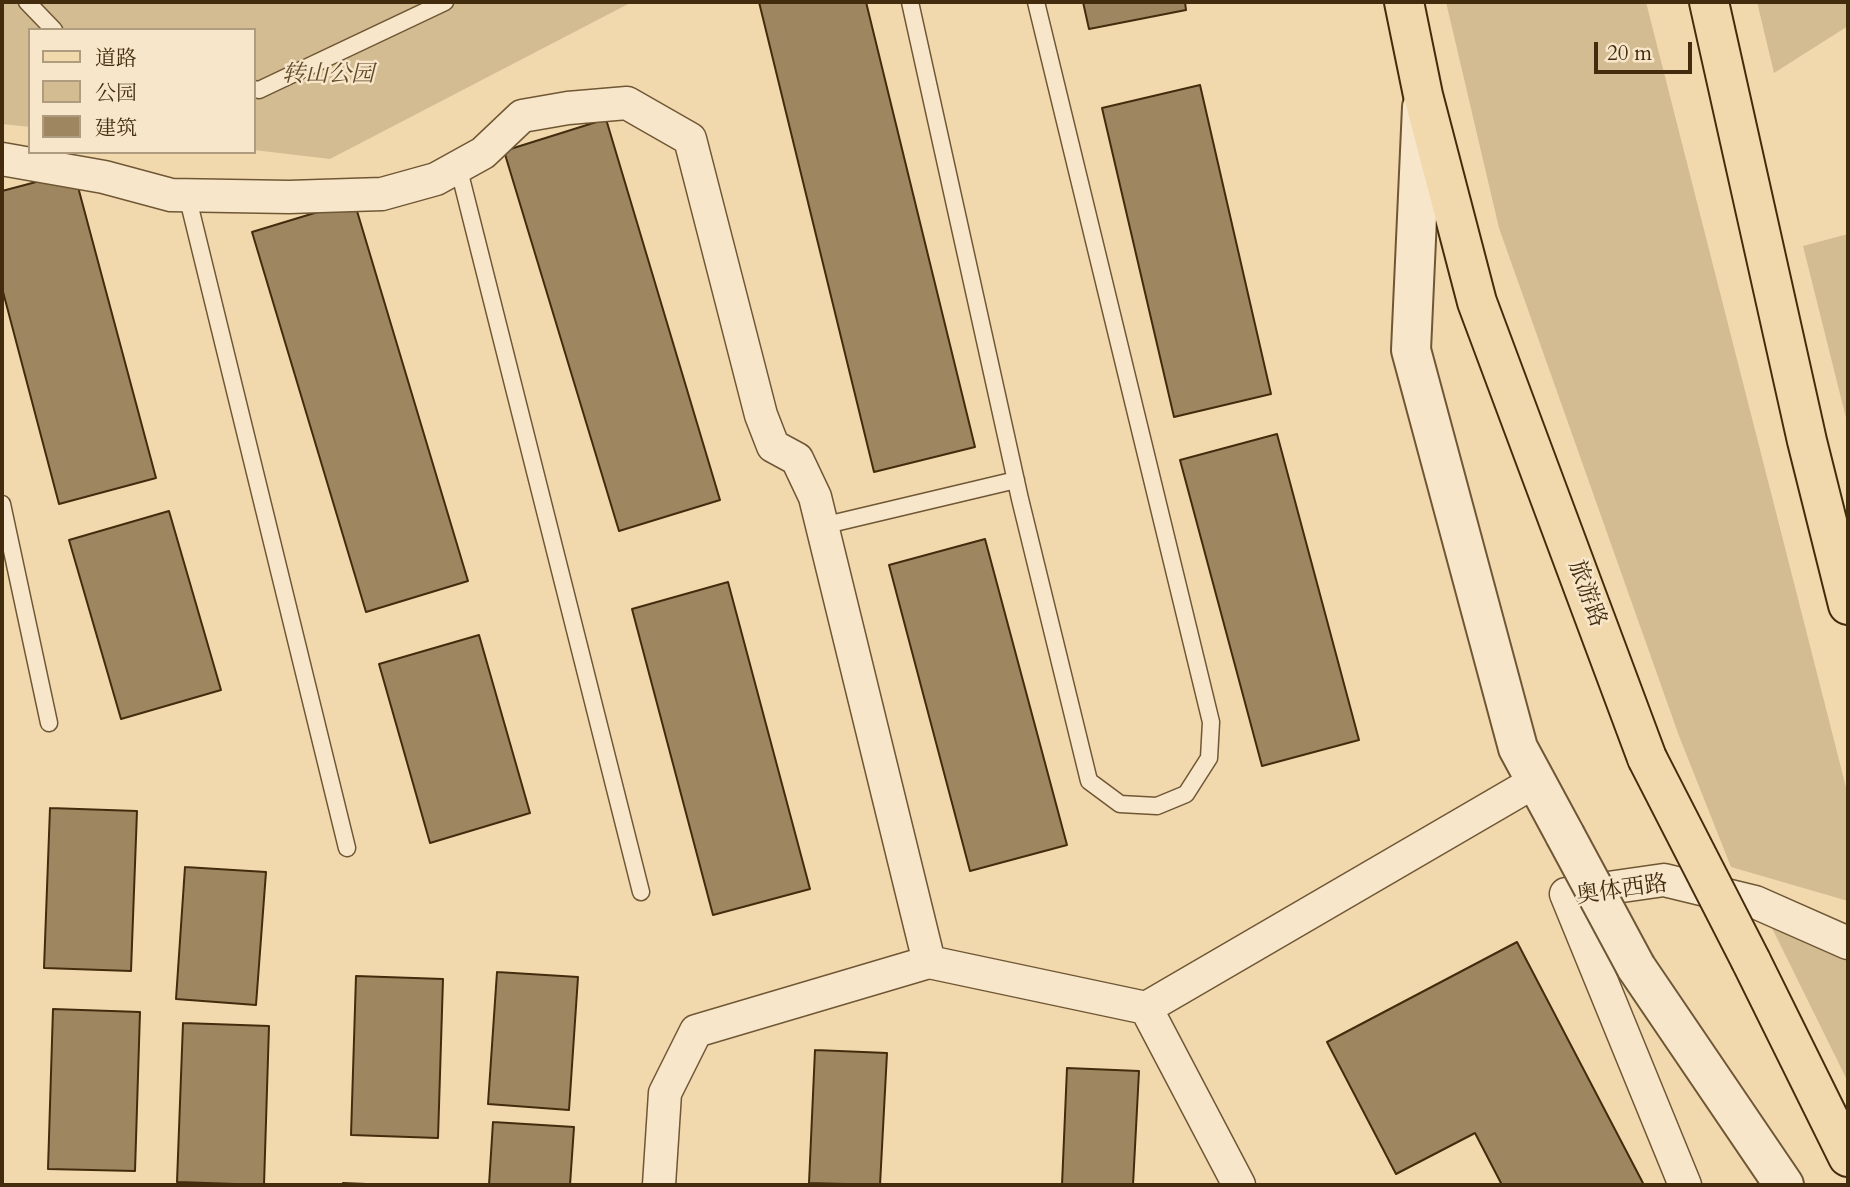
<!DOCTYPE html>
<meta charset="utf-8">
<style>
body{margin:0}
#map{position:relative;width:1850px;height:1187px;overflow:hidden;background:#f2d9ad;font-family:Cardo,"Noto Serif SC",serif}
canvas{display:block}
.frame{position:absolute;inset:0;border:4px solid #432c0d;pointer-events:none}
.legend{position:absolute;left:28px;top:28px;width:228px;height:126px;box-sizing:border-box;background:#f7e6ca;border:2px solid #af9c7e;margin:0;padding:9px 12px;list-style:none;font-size:21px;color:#432c0d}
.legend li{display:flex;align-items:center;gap:14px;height:35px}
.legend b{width:35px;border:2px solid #af9c7e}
.scale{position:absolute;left:1594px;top:42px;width:98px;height:32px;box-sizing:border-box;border:4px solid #432c0d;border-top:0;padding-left:9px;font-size:21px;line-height:24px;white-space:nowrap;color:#432c0d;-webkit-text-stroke:5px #f7e6ca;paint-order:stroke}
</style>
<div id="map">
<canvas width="1850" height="1187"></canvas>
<div class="frame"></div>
<ul class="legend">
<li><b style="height:9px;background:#f2d9ad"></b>道路</li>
<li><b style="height:19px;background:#d4bc92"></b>公园</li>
<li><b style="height:19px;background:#9e8660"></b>建筑</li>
</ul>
<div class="scale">20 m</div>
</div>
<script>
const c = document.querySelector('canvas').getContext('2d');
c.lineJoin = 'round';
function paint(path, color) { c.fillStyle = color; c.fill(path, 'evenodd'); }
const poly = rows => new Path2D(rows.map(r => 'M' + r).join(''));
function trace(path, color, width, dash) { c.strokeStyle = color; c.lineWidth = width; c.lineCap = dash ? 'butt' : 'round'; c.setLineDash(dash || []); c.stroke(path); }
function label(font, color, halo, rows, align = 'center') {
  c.font = font + ' Cardo,"Noto Serif SC",serif'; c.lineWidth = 5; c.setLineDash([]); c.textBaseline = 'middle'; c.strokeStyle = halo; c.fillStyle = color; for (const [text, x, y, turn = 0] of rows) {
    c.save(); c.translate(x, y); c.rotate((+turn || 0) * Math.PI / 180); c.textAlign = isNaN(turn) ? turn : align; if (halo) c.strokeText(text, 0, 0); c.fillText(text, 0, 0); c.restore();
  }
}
const green = poly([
 [2,2,632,2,330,159,254,150,254,30,30,30,30,127,2,124],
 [1446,2,1646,2,1848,795,1848,901,1731,867,1679,736,1499,228],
 [1757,2,1848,2,1848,26,1774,73],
 [1848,234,1848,426,1803,246],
 [1772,928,1848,960,1848,1082]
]);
const building = poly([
 [759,2,866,2,975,447,874,472,759,2],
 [1083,2,1185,2,1186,10,1089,29,1083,2],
 [1200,85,1271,394,1174,417,1102,108,1200,85],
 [606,119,720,500,619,531,504,151,606,119],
 [74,172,156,478,59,504,2,288,2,191,74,172],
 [354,201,468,581,366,612,252,232,354,201],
 [1277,434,1359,740,1262,766,1180,460,1277,434],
 [169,511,221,690,121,719,69,540,169,511],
 [985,539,1067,845,970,871,889,565,985,539],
 [728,582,810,889,713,915,632,609,728,582],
 [479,635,530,813,430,843,379,664,479,635],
 [50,808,137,811,131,971,44,968,50,808],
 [185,867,266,872,256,1005,176,999,185,867],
 [1517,942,1644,1185,1502,1185,1475,1133,1396,1174,1327,1042,1517,942],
 [497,972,578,977,569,1110,488,1104,497,972],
 [356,976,443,979,438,1138,351,1135,356,976],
 [53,1009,140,1012,135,1171,48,1169,53,1009],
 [183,1023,269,1026,264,1185,177,1182,183,1023],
 [815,1050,887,1053,880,1185,809,1183,815,1050],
 [1067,1068,1139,1071,1133,1185,1062,1185,1067,1068],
 [493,1122,574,1127,570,1185,489,1185,493,1122],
 [343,1183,390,1185,343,1185,343,1183]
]);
const service = poly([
 [27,2,54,30],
 [910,2,1020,499,1089,781,1120,804,1157,806,1186,794,1209,758,1211,722,1036,2],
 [254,89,259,90,445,2],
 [458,166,641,892],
 [187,195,347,848],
 [2,504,49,723],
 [822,526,1016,480]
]);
const minor = poly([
 [2,159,104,177,171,195,289,197,382,194,436,179,483,153,522,116,568,108,627,103,690,139,761,415,773,446,797,459,815,497,929,962],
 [1146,1008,1239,1185],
 [659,1185,665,1093,696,1031,929,962,1146,1008,1536,781],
 [1685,1185,1566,894,1664,880,1755,902,1848,943]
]);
const tertiary = poly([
 [1422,107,1411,350,1518,748,1565,835],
 [1636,967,1784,1185]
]);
const primary = poly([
 [1404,2,1423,95,1477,302,1647,758],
 [1709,2,1807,441,1848,605],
 [1751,961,1848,1157]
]);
const tertiaryBridge = poly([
 [1565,835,1636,967]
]);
const primaryBridge = poly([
 [1647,758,1751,961]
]);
const parkNames = [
 ["转山公园",328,76]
];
const streetNames = [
 ["旅游路",1586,594,70],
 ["奥体西路",1622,891,-8]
];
paint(green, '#d4bc92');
paint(building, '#9e8660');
trace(building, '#432c0d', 2);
trace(service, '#6f5735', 19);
trace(minor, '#6f5735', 35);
trace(tertiary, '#6f5735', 42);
trace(primary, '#432c0d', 42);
trace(service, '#f7e6ca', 16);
trace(minor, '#f7e6ca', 32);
trace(tertiary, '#f7e6ca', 38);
trace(primary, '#f2d9ad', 38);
trace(tertiaryBridge, '#6f5735', 42, []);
trace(primaryBridge, '#432c0d', 42, []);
trace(tertiaryBridge, '#f7e6ca', 38);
trace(primaryBridge, '#f2d9ad', 38);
label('italic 23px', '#604928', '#f7e6ca', parkNames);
label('23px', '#432c0d', '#f7e6ca', streetNames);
</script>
